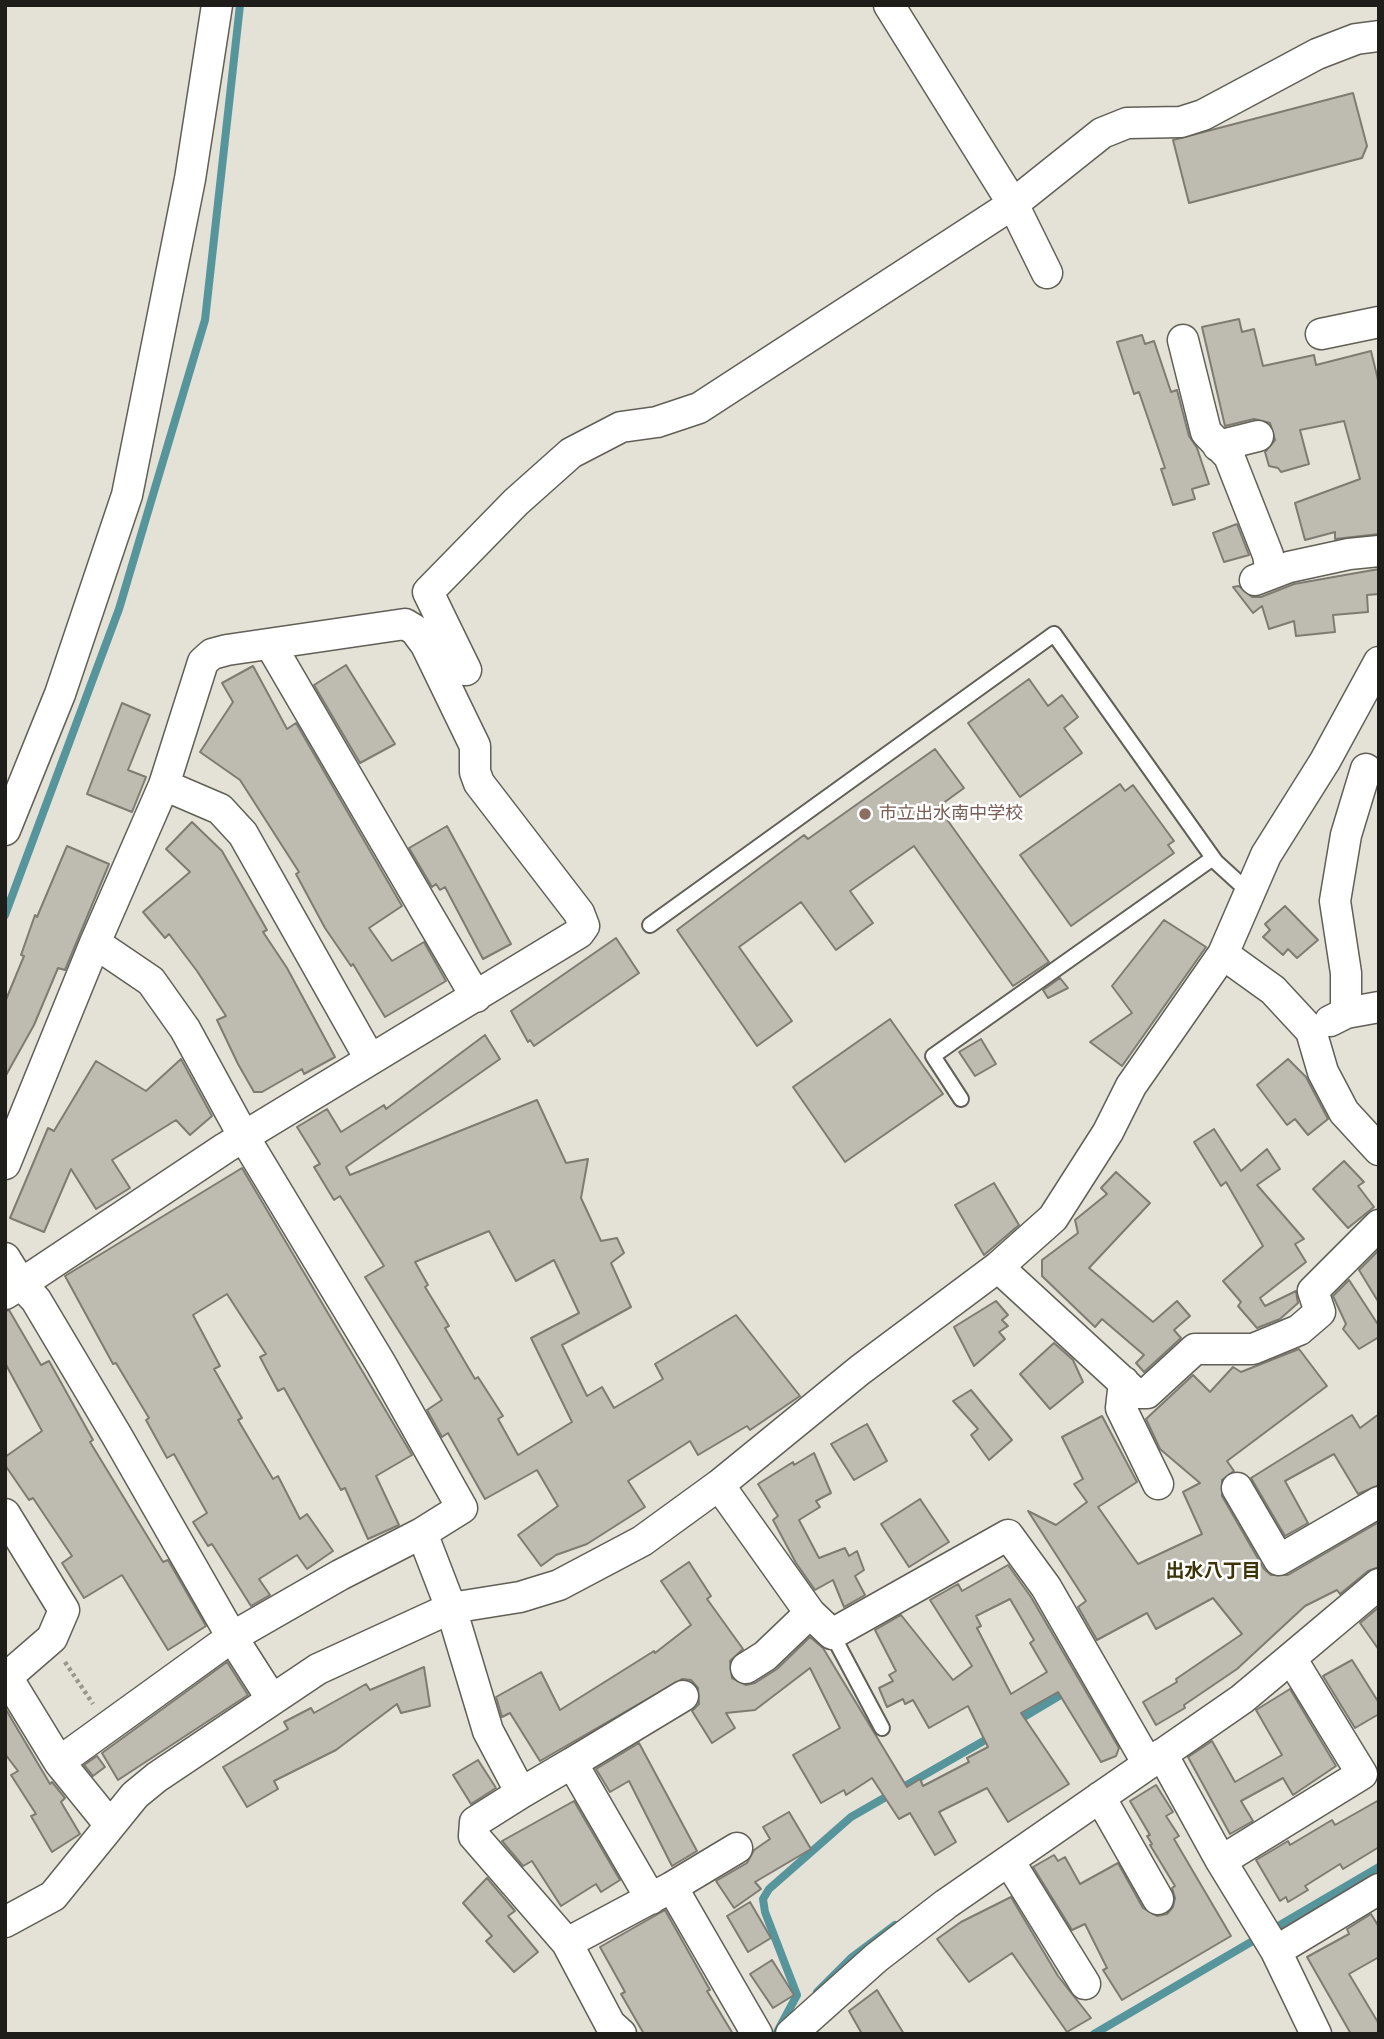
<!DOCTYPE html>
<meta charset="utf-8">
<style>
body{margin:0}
#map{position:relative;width:1384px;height:2039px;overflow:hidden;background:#e4e1d6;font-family:"Work Sans",sans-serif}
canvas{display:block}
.frame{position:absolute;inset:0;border:7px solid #1e1d19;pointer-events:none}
</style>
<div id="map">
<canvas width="1384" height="2039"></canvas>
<div class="frame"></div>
</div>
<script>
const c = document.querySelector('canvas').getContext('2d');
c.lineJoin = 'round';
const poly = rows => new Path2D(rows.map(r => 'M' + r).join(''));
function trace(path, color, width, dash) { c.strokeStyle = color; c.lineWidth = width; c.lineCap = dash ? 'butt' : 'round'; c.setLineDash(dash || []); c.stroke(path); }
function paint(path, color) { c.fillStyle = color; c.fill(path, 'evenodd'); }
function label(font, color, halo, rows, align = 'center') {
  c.font = font + ' "Work Sans","Noto Sans JP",sans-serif'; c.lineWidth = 5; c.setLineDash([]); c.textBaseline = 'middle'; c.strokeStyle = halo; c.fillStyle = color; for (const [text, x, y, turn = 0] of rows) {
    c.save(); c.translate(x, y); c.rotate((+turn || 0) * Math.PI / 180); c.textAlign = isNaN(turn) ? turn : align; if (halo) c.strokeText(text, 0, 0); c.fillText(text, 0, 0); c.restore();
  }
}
const stream = poly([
 [5,915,119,609,205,320,240,5],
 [1017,1721,1069,1690],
 [817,1992,851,1958,895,1925],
 [776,2034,797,1995,765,1912,763,1899,769,1889,851,1817,994,1735],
 [1094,2034,1379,1867]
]);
const building = poly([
 [1353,93,1367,146,1362,158,1189,203,1173,140,1353,93],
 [1239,319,1242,332,1254,329,1263,366,1314,355,1316,365,1371,351,1379,384,1379,534,1335,539,1335,532,1305,540,1295,503,1360,479,1344,421,1300,430,1309,464,1281,472,1278,468,1269,466,1265,452,1275,440,1270,423,1254,419,1225,426,1202,327,1239,319],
 [1142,335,1145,344,1154,341,1171,392,1177,390,1189,436,1197,448,1209,484,1192,489,1195,499,1173,505,1161,469,1165,468,1139,392,1134,394,1117,342,1142,335],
 [1237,524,1249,555,1224,562,1213,533,1237,524],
 [1379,569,1379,594,1367,595,1368,612,1333,615,1335,632,1296,636,1294,621,1269,629,1262,606,1253,613,1233,587,1239,586,1252,597,1261,597,1294,584,1379,569],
 [346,665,395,744,360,763,314,685,346,665],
 [253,666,287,729,296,723,402,906,369,928,392,961,424,942,446,981,385,1017,353,964,351,966,325,928,296,874,299,872,240,780,200,752,233,702,222,683,253,666],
 [1029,679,1048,706,1062,695,1078,717,1064,728,1082,753,1020,797,968,723,1029,679],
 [122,703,150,715,128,770,146,777,132,812,87,794,122,703],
 [935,749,964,788,938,807,1049,962,1013,986,914,846,850,891,873,923,836,950,801,902,739,947,792,1021,757,1046,677,930,804,835,808,839,935,749],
 [1120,784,1125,791,1133,785,1174,841,1168,845,1174,853,1071,926,1020,855,1120,784],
 [192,822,222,851,267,930,263,932,287,968,335,1057,304,1074,302,1069,262,1092,254,1092,238,1064,217,1020,226,1016,197,971,169,934,165,938,143,912,190,872,166,849,192,822],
 [447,826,511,944,483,959,445,887,440,890,436,884,432,887,409,848,447,826],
 [67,846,109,864,65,970,58,968,34,1025,5,1077,5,1002,24,956,21,955,35,915,37,917,67,846],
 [1285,906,1318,940,1297,958,1288,949,1283,955,1263,937,1270,930,1265,924,1285,906],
 [1164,920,1206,947,1122,1066,1090,1042,1132,1013,1112,986,1164,920],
 [616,938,639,973,534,1046,530,1040,528,1042,511,1011,616,938],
 [1060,978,1068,988,1048,998,1043,990,1060,978],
 [890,1019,943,1094,845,1162,793,1087,890,1019],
 [485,1035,500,1059,346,1167,350,1175,537,1100,566,1163,588,1159,581,1198,601,1241,617,1238,624,1253,611,1263,631,1307,562,1345,587,1396,602,1387,614,1408,663,1379,655,1364,736,1315,800,1396,750,1430,747,1426,698,1455,690,1441,628,1481,645,1507,587,1544,556,1555,541,1566,518,1535,558,1506,537,1470,485,1499,448,1433,442,1437,427,1410,442,1400,365,1277,384,1266,340,1196,334,1200,314,1167,320,1164,297,1127,327,1109,341,1132,384,1105,386,1109,485,1035],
 [489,1231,516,1281,554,1260,579,1313,531,1338,572,1422,518,1455,498,1419,503,1416,478,1377,475,1379,445,1328,449,1326,425,1287,428,1285,415,1262,489,1231],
 [981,1039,996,1064,975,1076,959,1052,981,1039],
 [181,1059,212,1116,190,1135,176,1120,112,1160,130,1188,96,1209,71,1169,44,1232,10,1218,48,1128,54,1131,96,1061,146,1091,181,1059],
 [1288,1059,1306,1077,1328,1119,1308,1135,1295,1119,1287,1125,1257,1085,1288,1059],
 [1214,1129,1241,1171,1267,1149,1280,1169,1257,1185,1304,1239,1295,1244,1306,1262,1260,1298,1265,1306,1296,1291,1298,1303,1280,1319,1257,1328,1238,1306,1241,1302,1223,1281,1263,1246,1226,1182,1221,1186,1194,1142,1214,1129],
 [1344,1161,1364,1182,1358,1186,1374,1207,1348,1228,1313,1189,1344,1161],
 [242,1168,412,1455,376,1476,399,1525,368,1539,345,1488,341,1490,284,1388,278,1391,260,1357,266,1354,227,1294,193,1315,220,1366,214,1369,242,1418,238,1420,273,1479,278,1476,300,1519,307,1514,333,1551,307,1569,297,1555,259,1579,270,1595,251,1606,212,1544,208,1546,193,1522,207,1513,174,1454,167,1458,146,1420,149,1418,116,1363,113,1364,65,1276,242,1168],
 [1116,1172,1150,1203,1089,1268,1153,1322,1177,1301,1190,1316,1174,1330,1181,1338,1144,1372,1136,1363,1144,1355,1102,1319,1095,1327,1042,1276,1042,1260,1078,1233,1075,1220,1107,1194,1101,1188,1116,1172],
 [994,1183,1019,1225,984,1255,955,1205,994,1183],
 [1379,1250,1379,1303,1359,1270,1379,1250],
 [1349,1280,1379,1326,1379,1337,1359,1349,1343,1329,1346,1324,1333,1296,1349,1280],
 [996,1301,1008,1315,1002,1320,1008,1326,999,1332,1005,1339,974,1366,954,1327,996,1301],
 [9,1310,41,1365,49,1361,93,1440,90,1442,163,1562,168,1560,206,1626,168,1650,122,1575,84,1598,62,1563,72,1556,33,1498,29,1500,5,1465,5,1457,42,1431,5,1363,5,1311,9,1310],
 [1054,1343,1073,1360,1083,1382,1050,1409,1020,1374,1054,1343],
 [1299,1349,1327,1386,1227,1461,1234,1471,1222,1480,1222,1496,1264,1569,1271,1575,1288,1575,1379,1522,1379,1567,1368,1571,1340,1594,1337,1590,1305,1606,1237,1669,1184,1705,1185,1708,1156,1725,1143,1702,1177,1682,1176,1679,1242,1634,1213,1598,1156,1629,1147,1613,1097,1640,1078,1607,1086,1601,1028,1511,1056,1525,1087,1502,1074,1484,1083,1479,1062,1437,1102,1416,1137,1482,1098,1507,1138,1564,1202,1534,1183,1492,1200,1483,1160,1449,1146,1419,1193,1375,1210,1392,1233,1367,1241,1372,1299,1349],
 [971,1390,1012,1440,989,1460,971,1435,978,1429,953,1401,971,1390],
 [1379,1414,1379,1485,1358,1494,1334,1454,1285,1481,1308,1523,1285,1536,1251,1478,1352,1415,1360,1428,1379,1414],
 [867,1424,887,1461,854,1480,831,1444,867,1424],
 [814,1453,831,1493,816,1501,820,1507,799,1520,819,1558,845,1548,849,1556,857,1551,864,1570,855,1576,865,1595,844,1607,833,1580,815,1590,796,1563,773,1520,778,1516,758,1484,793,1462,794,1465,814,1453],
 [920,1499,949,1542,909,1567,881,1524,920,1499],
 [689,1562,711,1596,707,1599,743,1649,730,1661,732,1678,746,1685,755,1683,777,1669,810,1637,823,1648,907,1787,920,1779,923,1786,969,1762,967,1758,988,1747,968,1706,929,1728,913,1700,905,1704,903,1699,887,1707,879,1688,893,1681,889,1675,896,1671,875,1630,901,1615,953,1680,972,1666,930,1600,958,1584,962,1591,1008,1565,1031,1597,1119,1748,1116,1756,1101,1762,1058,1692,1021,1713,1069,1784,1008,1822,987,1788,939,1812,956,1842,935,1855,910,1813,899,1819,872,1778,846,1795,844,1790,821,1803,793,1755,840,1728,810,1668,755,1710,726,1713,735,1728,712,1743,692,1711,699,1704,698,1688,691,1680,682,1679,540,1761,510,1713,502,1717,496,1697,541,1672,560,1710,654,1651,655,1653,691,1625,661,1581,689,1562],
 [1010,1599,1034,1640,1030,1643,1047,1672,1011,1694,977,1628,981,1626,976,1616,1010,1599],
 [1379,1607,1379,1650,1360,1623,1379,1607],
 [1352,1660,1379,1703,1379,1714,1355,1728,1323,1676,1352,1660],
 [227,1662,248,1695,118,1780,102,1753,227,1662],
 [424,1667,430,1706,401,1713,397,1704,336,1750,274,1781,278,1789,247,1807,223,1767,288,1729,284,1722,311,1708,314,1713,366,1684,370,1690,424,1667],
 [1290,1689,1336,1766,1293,1795,1283,1778,1241,1801,1253,1821,1230,1834,1188,1757,1212,1741,1235,1782,1282,1755,1256,1710,1290,1689],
 [5,1708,50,1784,52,1782,65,1798,61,1802,80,1834,52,1852,31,1816,36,1814,11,1775,18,1771,5,1754,5,1708],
 [639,1743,697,1851,672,1866,629,1781,610,1792,596,1769,639,1743],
 [97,1756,105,1767,93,1776,84,1765,97,1756],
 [478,1760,496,1788,471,1804,453,1775,478,1760],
 [1156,1785,1173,1812,1166,1816,1179,1836,1174,1839,1231,1936,1122,2000,1103,1970,1107,1968,1085,1924,1072,1930,1033,1867,1054,1855,1058,1861,1065,1857,1080,1884,1118,1863,1143,1908,1157,1916,1167,1914,1173,1907,1175,1898,1172,1888,1175,1886,1150,1845,1152,1844,1147,1836,1150,1835,1130,1801,1156,1785],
 [1379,1800,1379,1847,1343,1869,1340,1864,1305,1886,1308,1890,1288,1902,1286,1897,1280,1901,1256,1860,1288,1841,1290,1845,1332,1820,1335,1825,1379,1800],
 [574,1801,620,1880,601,1892,596,1884,561,1906,532,1861,523,1866,502,1841,574,1801],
 [789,1812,811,1849,755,1882,761,1889,734,1908,716,1881,747,1863,754,1850,770,1839,763,1827,789,1812],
 [487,1878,515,1911,508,1916,538,1952,514,1972,486,1941,492,1936,463,1903,487,1878],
 [1011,1897,1058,1976,1091,2018,1067,2032,1012,1953,969,1982,937,1939,961,1922,1011,1897],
 [750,1902,771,1938,748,1952,727,1916,750,1902],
 [665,1910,710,1990,707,1991,733,2034,644,2034,621,1994,625,1992,600,1947,665,1910],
 [1371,1914,1379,1927,1379,1957,1349,1974,1379,2024,1379,2034,1351,2034,1307,1957,1349,1934,1347,1929,1371,1914],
 [772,1960,794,1995,773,2008,750,1974,772,1960],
 [877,1990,904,2034,862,2034,849,2011,877,1990]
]);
const path = poly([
 [65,1662,93,1704]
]);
const service = poly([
 [650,925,1054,634,1216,862,1250,893],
 [961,1099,933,1056,1213,858],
 [832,1634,882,1728]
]);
const minor = poly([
 [889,5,1013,204,1047,273],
 [1321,334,1379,322],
 [1183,340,1206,432,1229,456,1268,555,1271,573],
 [1218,446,1258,436],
 [1255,580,1289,567,1349,554,1379,551],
 [270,644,476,997],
 [466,670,428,592,516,502,571,453,621,427,657,422,699,408,1013,204,1102,133,1127,123,1181,122,1203,115,1317,54,1356,39,1379,36],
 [164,785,220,809,243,834,370,1059],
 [5,830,60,694,127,495,190,179,217,5],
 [95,943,164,785,203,662,212,654,227,650,405,624,415,630,426,645,475,746,475,772,479,783,579,913,584,926,579,933,225,1148,21,1284,36,1300,117,1436,232,1637,340,1575,422,1533,451,1608,488,1731,521,1793,475,1822,474,1836,567,1943,610,2024,621,2034],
 [1223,954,1273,990,1311,1031,1323,1072,1344,1112,1379,1150],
 [1346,1013,1346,973,1335,901,1346,835,1366,769],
 [1330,1021,1346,1013,1379,1007],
 [5,1164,95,943,151,981,185,1029,244,1137,381,1364,462,1508,422,1533],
 [5,1258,21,1284,5,1294],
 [998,1267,1135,1393,1147,1393,1195,1349,1253,1349,1299,1330,1320,1312,1313,1291,1379,1225],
 [1124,1382,1121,1408,1158,1484],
 [719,1485,860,1370,998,1267,1053,1218,1108,1132,1131,1086,1223,954,1266,855,1325,761,1379,662],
 [1237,1488,1279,1560,1379,1502],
 [5,1514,64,1610,52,1638,7,1677,59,1762,110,1825],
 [746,1668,765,1656,810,1613],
 [1162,1754,1221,1861,1362,1774,1291,1658,1379,1584],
 [59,1762,232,1637,271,1698],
 [572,1763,683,1696],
 [521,1793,572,1763,651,1899],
 [1100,1797,1158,1899],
 [1009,1861,1085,1984],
 [1221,1861,1276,1951,1316,2034],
 [672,1887,737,1848],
 [5,1922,53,1896,135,1795,157,1777,318,1669,451,1608,520,1597,559,1585,642,1541,719,1485,810,1613,832,1634,1008,1535,1046,1587,1148,1764],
 [567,1943,672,1887,757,2034],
 [1276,1951,1379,1889],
 [791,2034,876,1958,946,1904,1242,1699,1291,1658]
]);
const markers = [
 [865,814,7,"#8d6e63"]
];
const educationNames = [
 ["市立出水南中学校",879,814]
];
const neighbourhoodNames = [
 ["出水八丁目",1213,1571]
];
trace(stream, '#57959c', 8);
paint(building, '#bebbb1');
trace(building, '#7e7c72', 2);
trace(service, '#615f56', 18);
trace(minor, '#615f56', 33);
trace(path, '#99978e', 4.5, [3.5, 3.5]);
trace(service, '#fff', 14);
trace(minor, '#fff', 30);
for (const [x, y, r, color] of markers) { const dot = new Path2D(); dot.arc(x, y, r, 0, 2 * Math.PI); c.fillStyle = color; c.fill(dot); trace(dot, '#fff', 2.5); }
label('18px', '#785e54', '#fff', educationNames, 'left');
label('bold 19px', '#3c3307', '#fff', neighbourhoodNames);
</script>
